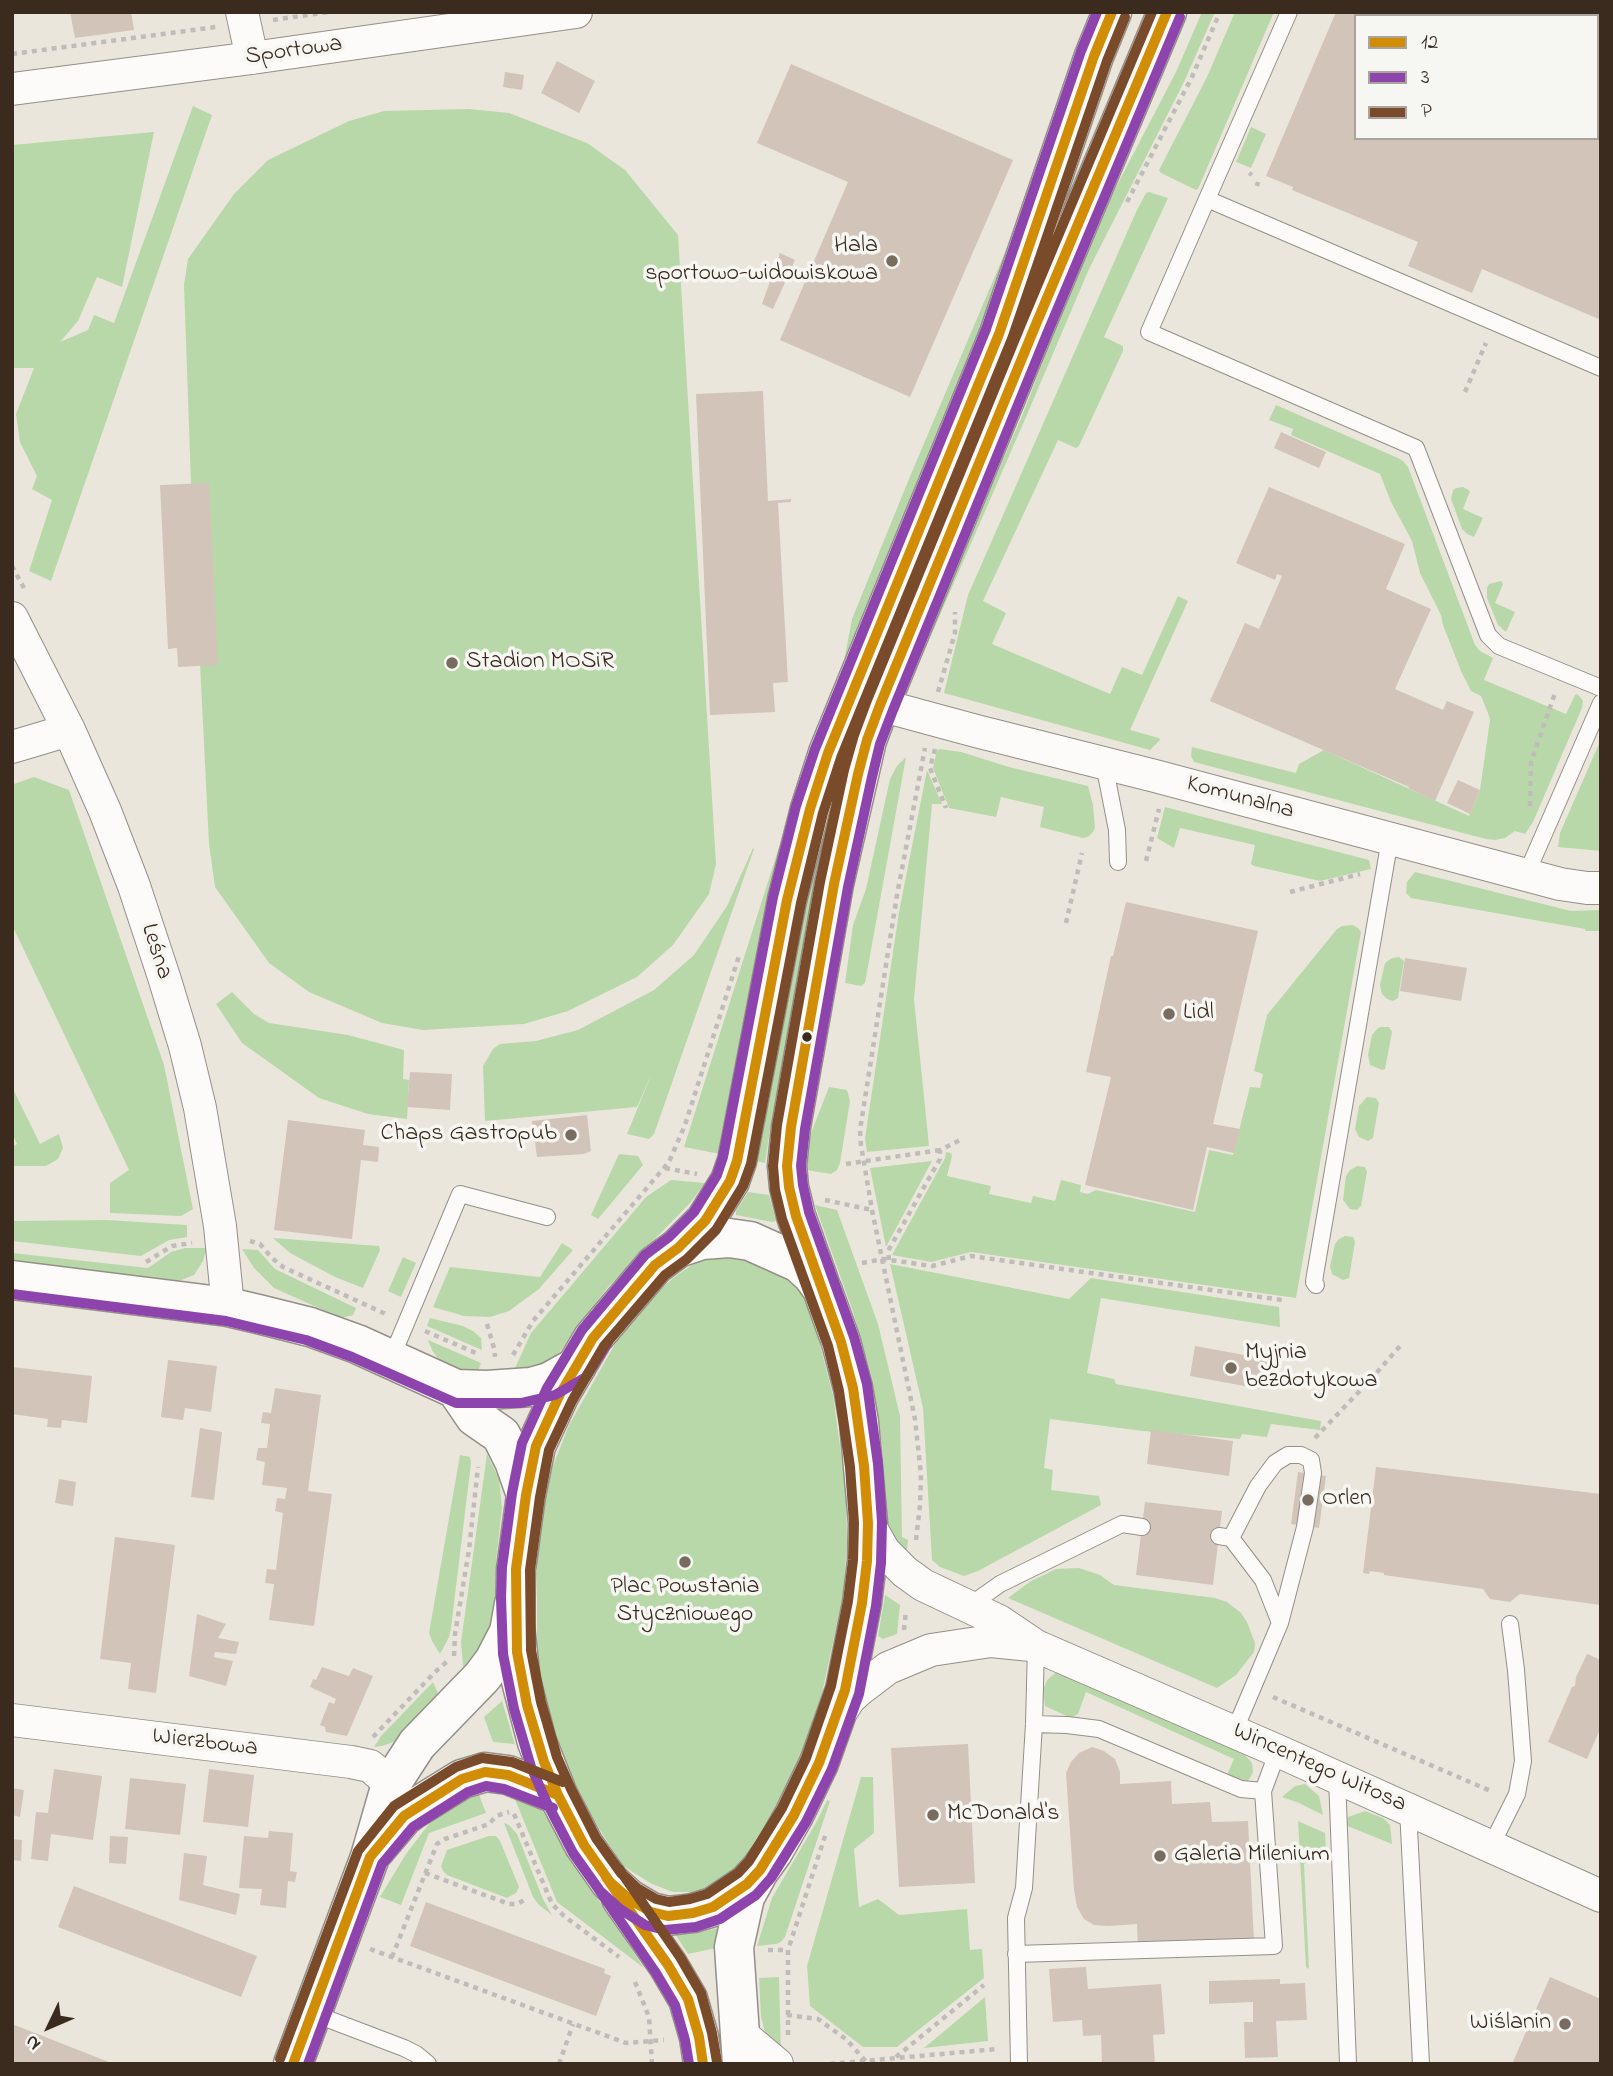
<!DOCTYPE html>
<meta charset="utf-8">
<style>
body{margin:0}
#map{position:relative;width:1613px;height:2076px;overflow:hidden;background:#eae6dc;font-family:"Indie Flower",sans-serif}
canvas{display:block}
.frame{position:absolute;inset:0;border:14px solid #3b2a1e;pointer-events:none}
.legend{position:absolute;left:1354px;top:14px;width:245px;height:126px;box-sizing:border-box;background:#f6f6f2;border:2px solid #aba49d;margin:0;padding:9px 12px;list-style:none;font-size:21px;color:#3b2a1e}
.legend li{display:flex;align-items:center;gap:14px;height:35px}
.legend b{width:35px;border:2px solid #aba49d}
.north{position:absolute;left:14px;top:1992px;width:70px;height:70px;-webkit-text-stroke:5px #f6f6f2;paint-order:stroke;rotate:226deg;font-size:19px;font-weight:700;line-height:28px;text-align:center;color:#3b2a1e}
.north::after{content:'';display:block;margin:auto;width:24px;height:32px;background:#3b2a1e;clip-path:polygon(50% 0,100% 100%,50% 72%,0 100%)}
</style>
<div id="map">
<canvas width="1613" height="2076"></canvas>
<div class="frame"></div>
<ul class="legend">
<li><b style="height:9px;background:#d18d06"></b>12</li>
<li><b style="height:9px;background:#8e44ad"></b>3</li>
<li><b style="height:9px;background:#7a4b2a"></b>P</li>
</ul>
<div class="north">N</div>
</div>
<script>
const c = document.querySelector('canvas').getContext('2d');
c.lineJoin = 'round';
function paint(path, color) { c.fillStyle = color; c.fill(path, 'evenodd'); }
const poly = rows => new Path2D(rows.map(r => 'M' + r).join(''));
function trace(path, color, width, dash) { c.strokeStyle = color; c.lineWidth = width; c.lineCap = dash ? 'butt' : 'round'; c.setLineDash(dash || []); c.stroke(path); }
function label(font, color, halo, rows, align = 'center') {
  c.font = font + ' "Indie Flower",sans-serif'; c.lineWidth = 7; c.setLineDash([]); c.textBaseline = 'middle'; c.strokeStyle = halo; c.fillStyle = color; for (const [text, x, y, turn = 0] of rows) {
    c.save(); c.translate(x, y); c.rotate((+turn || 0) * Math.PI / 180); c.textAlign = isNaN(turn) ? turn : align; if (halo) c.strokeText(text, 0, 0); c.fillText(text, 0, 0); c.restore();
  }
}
const green = poly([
 [1202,12,1215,12,1183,84,1089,269,1026,417,920,661,921,646,1022,416,1080,265,1102,214,1176,72],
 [1235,12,1274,12,1198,189,1196,190,1161,173,1159,170,1207,77],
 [193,106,212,115,51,581,29,571,52,500,32,489,37,476,20,442,16,414,34,368,12,368,12,145,154,132,122,287,97,277,78,321,60,342,88,330,94,315,114,323],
 [469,109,509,113,587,143,625,170,678,235,716,864,709,894,673,945,637,977,568,1011,524,1024,423,1030,382,1023,309,992,269,963,215,887,209,844,191,483,184,285,188,259,234,194,268,160,349,121,384,111],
 [1251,127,1266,134,1251,168,1236,162],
 [1149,192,1168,198,1104,337,1123,346,1123,351,1079,446,1076,448,1058,440,983,601,1006,613,992,644,1110,694,1122,667,1142,675,1178,596,1188,601,1130,730,1159,738,1160,740,1150,750,944,693,968,595,1136,212,1146,193],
 [1012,236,968,365,844,661,852,619,911,474],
 [1276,405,1398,458,1403,461,1408,467,1475,645,1480,651,1493,658,1484,680,1566,714,1575,695,1577,694,1581,698,1583,701,1582,708,1533,822,1525,834,1515,831,1505,838,1495,840,1486,839,1194,762,1191,756,1192,747,1296,773,1299,764,1324,750,1469,816,1480,790,1490,720,1488,713,1481,696,1471,691,1461,671,1443,625,1441,615,1420,573,1412,541,1391,502,1380,474,1291,435,1293,429,1269,420],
 [1463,487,1470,491,1463,509,1483,518,1474,537,1467,534,1462,529,1451,499,1453,490,1456,488],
 [1501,581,1503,584,1495,603,1515,612,1506,632,1498,625,1487,598,1487,588,1489,584],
 [1601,739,1601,851,1558,847,1560,833],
 [940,749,961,752,1009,767,1088,786,1093,805,1095,828,1093,832,1088,837,1083,838,1040,827,1044,807,1001,797,996,817,949,808,933,768,937,750],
 [906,757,865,983,861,986,845,983,853,925,866,889,890,779,897,766],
 [927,770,942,804,932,804,914,999,929,1146,867,1152,865,1138,899,912],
 [34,777,69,790,164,1065,193,1209,181,1216,110,1213,110,1183,129,1170,12,925,12,780,14,784],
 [1165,807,1369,860,1371,869,1320,881,1254,866,1251,864,1255,845,1180,828,1174,848,1157,838],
 [827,817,830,818,772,1116,765,1163,755,1161,799,930],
 [781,845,720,1154,684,1147,779,847],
 [753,848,754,849,654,1134,649,1139,627,1134,652,1073,637,1107,485,1121,483,1066,493,1049,500,1044,536,1041,578,1030,654,990,694,955,727,906],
 [1415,872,1571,911,1601,910,1601,931,1586,931,1585,929,1411,898,1406,893,1407,882],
 [1353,925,1358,928,1361,932,1296,1298,971,1252,931,1262,892,1255,945,1158,946,1152,951,1153,952,1156,947,1176,991,1186,989,1194,1031,1203,1033,1196,1055,1201,1061,1180,1081,1185,1080,1192,1088,1194,1096,1190,1195,1212,1209,1150,1233,1155,1250,1087,1260,1088,1263,1074,1254,1071,1267,1015,1337,929,1342,926],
 [1399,957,1404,961,1398,998,1393,1001,1387,999,1382,994,1380,985,1385,963,1392,958],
 [232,992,254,1014,269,1023,348,1035,404,1050,403,1079,409,1080,407,1119,368,1114,319,1098,242,1043,216,1004],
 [1380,1027,1389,1027,1392,1032,1385,1069,1382,1070,1370,1065,1368,1055,1372,1035,1377,1029],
 [12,1087,40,1144,59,1134,63,1148,58,1159,46,1166,12,1166,12,1147,17,1144,12,1133],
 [829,1087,847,1090,850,1101,840,1163,837,1170,831,1174,806,1170,811,1133],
 [1367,1097,1376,1098,1379,1103,1373,1138,1368,1141,1359,1137,1355,1129,1359,1106],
 [619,1154,638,1156,643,1165,598,1219,591,1215],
 [932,1161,886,1247,870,1168],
 [1357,1166,1365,1167,1367,1172,1361,1206,1357,1210,1350,1209,1343,1200,1346,1176,1350,1170],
 [671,1180,705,1183,690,1203,608,1287,559,1353,536,1369,511,1377,531,1333,646,1197],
 [748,1192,769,1195,776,1221,772,1222,736,1215,736,1211],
 [815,1205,837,1210,878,1324,900,1416,902,1537,908,1540,906,1557,894,1539,887,1520,882,1444,871,1374,853,1312],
 [107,1220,187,1225,187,1237,169,1240,141,1256,12,1241,12,1221],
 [1345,1236,1353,1237,1355,1242,1349,1278,1343,1280,1332,1274,1330,1266,1335,1244,1339,1239],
 [273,1238,379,1246,380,1250,363,1288,335,1277,290,1253],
 [562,1243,573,1250,539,1289,509,1311,490,1317,464,1316,433,1307,450,1267,540,1277],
 [185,1248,207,1248,203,1261,194,1275,174,1283,12,1264,12,1253,148,1268,171,1252],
 [242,1249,258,1250,275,1269,356,1308,353,1315,341,1318,274,1288,254,1268],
 [738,1255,784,1275,796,1287,807,1304,813,1319,833,1395,846,1490,847,1543,843,1595,817,1717,803,1752,746,1865,720,1887,696,1892,673,1892,652,1884,623,1866,591,1816,564,1761,549,1715,537,1663,537,1552,541,1510,551,1471,569,1425,619,1337,653,1296,673,1278,692,1265,707,1258],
 [403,1257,416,1263,401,1297,388,1291],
 [890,1264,1069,1299,1091,1278,1279,1307,1280,1327,1101,1298,1087,1373,1114,1379,1116,1384,1321,1421,1320,1430,1271,1424,1267,1437,1242,1434,1240,1439,1143,1431,1050,1419,1044,1468,1053,1470,1051,1490,1099,1496,1101,1505,978,1571,964,1576,940,1567,932,1560,923,1408],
 [430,1318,463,1326,473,1331,481,1338,482,1350,427,1326],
 [428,1340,481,1363,476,1377,452,1369,439,1360,432,1350],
 [487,1454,499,1479,502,1508,496,1561,495,1623,467,1679,463,1666,461,1642],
 [460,1455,470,1457,471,1463,451,1628,449,1637,440,1654,432,1641,429,1633],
 [1079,1568,1100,1575,1114,1585,1215,1598,1227,1602,1241,1613,1247,1622,1255,1643,1254,1652,1236,1675,1217,1688,1008,1598,1031,1581,1056,1569],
 [885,1595,900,1605,897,1634,883,1639,878,1636],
 [1059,1670,1244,1754,1252,1763,1253,1772,1250,1778,1246,1783,1226,1777,1234,1759,1086,1692,1078,1714,1071,1718,1045,1706,1043,1689,1048,1679],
 [433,1682,442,1702,396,1741,382,1746,374,1747,381,1736],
 [502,1701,515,1744,493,1742,484,1717],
 [861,1777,873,1777,874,1833,854,1849,859,1907,878,1899,899,1915,967,1909,970,1950,982,1949,984,1978,897,2047,863,2047,810,2006,807,1966],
 [1305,1784,1319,1796,1323,1815,1299,1803,1282,1797,1295,1786],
 [476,1787,486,1813,429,1833,401,1905,380,1897,406,1854,432,1820],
 [512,1792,537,1806,544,1813,584,1878,644,1968,557,1902],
 [827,1800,830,1801,785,1937,781,1942,776,1944,757,1946,772,1898,817,1821],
 [1365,1811,1383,1818,1390,1825,1392,1844,1345,1825,1348,1817],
 [1298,1821,1325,1833,1326,1850,1304,1864,1309,1969,1306,1967],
 [504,1823,509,1825,517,1834,543,1899,552,1915,539,1905,533,1897],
 [489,1836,496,1836,500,1841,519,1887,516,1893,507,1898,447,1875,443,1871,441,1866,447,1850],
 [718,1928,721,1947,688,1954,675,1934,701,1932],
 [779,1977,781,2056,765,2033,761,2016,759,1978],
 [985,1997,988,2041,924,2048]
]);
const building = poly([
 [70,12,131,12,134,30,75,38],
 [1336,12,1397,12,1405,16,1356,16,1356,138,1597,138,1597,63,1601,64,1601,320,1482,269,1472,293,1408,266,1418,242,1292,190,1293,187,1266,176],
 [1476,12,1601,12,1601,48,1597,56,1597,16,1474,16],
 [557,61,595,81,579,113,541,93],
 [791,64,1013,160,910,397,780,340,848,182,757,143],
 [505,72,524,75,522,90,503,87],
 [780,253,795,260,773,309,762,304],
 [763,391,768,501,791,499,791,502,778,503,788,682,773,683,775,712,710,715,696,394],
 [1281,432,1326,452,1319,468,1274,448],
 [209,483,218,665,178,667,177,648,168,649,160,485],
 [1269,487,1405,544,1386,589,1431,609,1395,689,1443,710,1447,701,1474,712,1435,801,1408,788,1409,787,1210,701,1245,623,1259,629,1282,576,1277,574,1275,580,1236,563],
 [1458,780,1480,790,1470,814,1447,803],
 [1126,902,1258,931,1213,1124,1240,1129,1234,1153,1207,1147,1193,1210,1085,1185,1111,1077,1086,1072,1111,956,1113,956],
 [1405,958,1467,968,1461,1001,1400,991],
 [410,1072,452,1074,450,1110,407,1107],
 [587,1115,591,1151,584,1154,537,1157,532,1121],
 [288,1120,365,1130,363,1145,379,1147,378,1162,361,1160,352,1239,274,1230],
 [1195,1346,1272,1360,1266,1390,1190,1376],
 [168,1360,217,1366,211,1412,185,1408,183,1420,161,1417],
 [12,1367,92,1376,87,1423,62,1420,61,1428,47,1427,48,1419,12,1414],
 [275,1388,321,1395,308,1491,332,1494,314,1626,269,1620,274,1584,265,1583,267,1569,276,1570,283,1513,275,1511,277,1498,285,1499,287,1488,262,1485,265,1462,256,1460,258,1448,267,1448,270,1424,261,1423,263,1412,271,1413],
 [200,1428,222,1432,214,1500,191,1497],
 [1151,1430,1233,1441,1229,1476,1147,1464],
 [1376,1467,1601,1494,1601,1605,1520,1594,1510,1602,1490,1599,1483,1589,1384,1575,1384,1573,1370,1571,1369,1574,1363,1573],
 [1298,1472,1326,1476,1319,1528,1291,1524],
 [59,1479,76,1482,73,1506,55,1503],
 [1145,1502,1222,1511,1213,1585,1136,1575],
 [115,1537,175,1545,156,1693,128,1689,131,1663,100,1659],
 [197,1614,226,1624,218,1638,239,1642,236,1654,215,1652,214,1657,233,1661,226,1686,189,1676],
 [1587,1654,1601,1660,1601,1727,1587,1759,1548,1742,1572,1687,1575,1686,1576,1677],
 [322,1667,349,1676,353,1668,373,1676,347,1736,326,1732,325,1727,320,1725,329,1702,334,1704,336,1699,310,1687,313,1679,316,1680],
 [968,1744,975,1883,899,1887,891,1748],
 [1092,1747,1104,1751,1115,1759,1120,1772,1120,1784,1171,1781,1172,1804,1210,1802,1212,1822,1248,1821,1254,1942,1138,1948,1137,1924,1108,1926,1094,1925,1084,1919,1077,1907,1074,1890,1066,1773,1071,1762,1079,1753],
 [54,1769,102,1776,93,1840,51,1834,48,1861,31,1859,36,1812,48,1813],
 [209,1769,254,1775,248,1827,203,1822],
 [130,1778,186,1784,180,1835,125,1829],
 [12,1788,24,1790,20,1817,12,1815],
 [269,1831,293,1833,290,1871,297,1872,295,1882,288,1881,286,1908,260,1905,262,1889,239,1888,244,1836,268,1838],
 [110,1836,128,1837,126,1864,109,1863],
 [12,1839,22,1840,21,1861,12,1860],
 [184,1853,207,1856,203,1885,240,1894,236,1915,179,1900],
 [74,1886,257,1956,241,1997,58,1927],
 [426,1902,605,1969,604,1973,611,1976,596,2016,410,1946],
 [1086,1967,1088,1989,1161,1984,1165,2034,1153,2035,1155,2064,1102,2064,1101,2035,1083,2036,1082,2020,1053,2022,1049,1969],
 [1550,1977,1601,1999,1601,2064,1512,2064],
 [1280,1979,1280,1984,1305,1983,1307,2020,1276,2021,1278,2057,1245,2058,1244,2022,1253,2022,1253,2002,1209,2004,1209,1981],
 [12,2024,114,2064,12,2064]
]);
const path = poly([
 [273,20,328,12],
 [12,54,216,27],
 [1249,173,1252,175],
 [1257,186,1258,182],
 [1127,202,1192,77,1220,12],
 [1465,392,1486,343],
 [12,566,25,590],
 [938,692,955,633,955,612],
 [935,749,930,768,946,808],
 [1530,806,1531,762,1555,693],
 [1146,861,1159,809],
 [1290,892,1360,874],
 [1066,923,1082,853],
 [846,1164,940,1150],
 [665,1168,697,1174],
 [825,1200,872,1210],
 [250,1241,260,1244,272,1258,283,1267,388,1315],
 [889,1260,888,1251,940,1159,940,1150,962,1139],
 [146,1262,172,1246,192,1243],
 [862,1263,883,1259,932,1266,971,1256,1282,1300],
 [487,1324,494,1348,495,1357],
 [425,1331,478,1354],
 [513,1355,533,1321,669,1162,685,1125,739,956],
 [1315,1438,1373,1377,1400,1346],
 [916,1540,920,1505,921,1475,915,1419,872,1210,861,1145,860,1130,897,895,925,748],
 [904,1630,906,1611],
 [454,1656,455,1634,469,1550,478,1467],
 [1273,1697,1493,1792],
 [373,1737,435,1672,450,1659],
 [514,1814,552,1904,564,1916,619,1957],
 [425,1873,509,1904,517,1904,528,1898],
 [370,1949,626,2043,664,2040],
 [768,1950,788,1950],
 [392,1957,437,1844,445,1839,489,1824,496,1816,509,1812],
 [635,1982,649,2017,652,2064],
 [787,2015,818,2019,847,2040,868,2064],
 [788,2035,788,1950,826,1833],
 [896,2057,984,1985],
 [559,2064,573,2024],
 [830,2064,997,2049]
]);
const lane = poly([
 [1207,199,1289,12],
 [1601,368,1207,199,1149,332,1416,448,1488,635,1499,646,1601,688],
 [1104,764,1117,830,1118,862],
 [1526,875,1601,703],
 [1316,1285,1314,1282,1315,1275,1390,839],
 [391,1359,460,1194,547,1217],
 [1219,1536,1231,1538,1263,1580,1280,1623,1234,1732],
 [1231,1538,1258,1486,1275,1463,1288,1455,1301,1455,1311,1460,1313,1473,1305,1527,1280,1623],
 [969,1606,1000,1584,1122,1524,1142,1527],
 [1034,1724,1067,1725,1099,1729,1241,1789,1263,1791,1278,1751],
 [1337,1778,1348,2064],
 [1408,1809,1421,2064],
 [1491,1846,1517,1794,1523,1761,1516,1670,1510,1624],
 [1016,1954,1274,1946,1263,1791],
 [312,2013,404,2048,416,2054,428,2064],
 [1019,2064,1016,1918,1024,1888,1034,1724,1036,1646]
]);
const street = poly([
 [242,12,252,58],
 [12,89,252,58,576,12],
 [12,618,69,730,105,811,134,886,164,977,185,1046,200,1108,220,1226,228,1307],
 [880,705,976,731,1155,776,1560,884,1587,888,1601,888],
 [12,747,69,730],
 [868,1523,884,1551,905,1572,923,1585,999,1621,1036,1646,1278,1751,1601,1896],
 [838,1716,850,1698,859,1690,888,1668,931,1650,991,1641,1031,1645],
 [12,1720,351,1762,370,1766,391,1784],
 [740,2033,777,2064]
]);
const secondary = poly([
 [12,1280,228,1307,258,1314,310,1327,357,1344,456,1389,487,1390,531,1387,549,1382,576,1367],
 [456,1389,475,1417,501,1435,514,1461,526,1495],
 [375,1850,404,1816,412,1810,462,1779,479,1774,485,1772,508,1775,558,1795],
 [293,2064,370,1857,391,1784,417,1744,482,1677,494,1661,509,1632,514,1604]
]);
const primary = poly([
 [729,1238,750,1241,799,1263,812,1275,822,1289,841,1342,853,1388,859,1422,868,1523,867,1561,862,1603,845,1690,819,1763,794,1815,773,1852,760,1870,747,1884,713,1907,693,1913,668,1916,651,1912,629,1899,610,1882,584,1845,558,1795,537,1742,521,1681,515,1627,516,1569,526,1495,536,1446,560,1394,593,1338,655,1265,678,1248,702,1240,729,1238],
 [678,1248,705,1221,730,1181,737,1161,787,900,810,809,828,753,999,334,1094,56,1112,12],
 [820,1284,796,1216,789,1187,787,1166,791,1127,834,884,867,740,880,705,1034,329,1167,12],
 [621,1898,668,1965,688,1999,699,2037,703,2064],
 [742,2064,734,1947,745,1897,757,1875]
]);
const bus1 = poly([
 [1112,12,1094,56,999,334,828,753,810,809,787,900,737,1161,730,1181,705,1221,678,1248,655,1265,593,1338,560,1394,536,1446,526,1495,516,1569,517,1652,527,1705,544,1762,558,1795,584,1845,610,1882,629,1899,651,1912,668,1916,693,1913,713,1907,747,1884,760,1870,794,1815,819,1763,845,1690,862,1603,867,1561,868,1523,864,1466,853,1388,841,1342,796,1216,789,1187,787,1166,791,1127,834,884,858,774,867,740,880,705,1034,329,1167,12],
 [606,1877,668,1965,688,1999,699,2037,703,2064],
 [293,2064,370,1857,404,1816,462,1779,485,1772,508,1775,558,1795]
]);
const bus2 = poly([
 [1097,12,1081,51,986,329,815,749,796,806,773,897,723,1157,717,1175,694,1212,669,1237,645,1255,582,1330,547,1388,522,1443,512,1493,502,1567,501,1598,503,1654,514,1709,531,1767,546,1801,573,1853,600,1891,620,1909,645,1925,665,1930,696,1927,720,1919,756,1895,771,1878,806,1822,832,1769,859,1694,876,1606,881,1563,882,1522,878,1464,867,1384,854,1337,809,1212,803,1185,801,1166,805,1129,848,887,872,777,880,744,893,710,1047,334,1180,17],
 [12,1294,226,1321,255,1328,306,1340,352,1357,456,1403,521,1403,555,1395,586,1377,608,1342],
 [599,1890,656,1973,675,2005,685,2040,689,2064],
 [308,2064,382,1864,413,1827,468,1792,486,1786,504,1789,553,1808]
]);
const bus3 = poly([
 [1125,17,1107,61,1012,339,841,758,823,813,801,903,751,1164,743,1186,716,1230,687,1259,665,1275,604,1346,572,1401,549,1450,540,1497,530,1570,531,1650,541,1702,557,1757,571,1789,596,1838,621,1873,637,1888,656,1899,669,1902,690,1899,707,1894,738,1873,749,1861,782,1808,806,1758,831,1686,848,1601,853,1560,854,1523,850,1467,839,1391,828,1346,782,1219,775,1190,773,1166,777,1125,820,882,844,770,854,735,867,700,1021,324,1152,12],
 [619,1869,680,1957,701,1993,712,2033,717,2062],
 [280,2059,358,1851,394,1806,456,1767,482,1758,512,1762,563,1782]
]);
const markers = [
 [892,261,7,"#786c60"],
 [452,663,7,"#786c60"],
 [1169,1014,7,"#786c60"],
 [807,1037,6,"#3b2a1e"],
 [571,1135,7,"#786c60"],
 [1231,1368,7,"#786c60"],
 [1308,1500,7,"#786c60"],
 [685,1562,7,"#786c60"],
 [933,1815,7,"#786c60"],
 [1160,1856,7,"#786c60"],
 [1565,2024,7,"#786c60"]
];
const streetNames = [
 ["Sportowa",294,52,-8],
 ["Komunalna",1240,799,15],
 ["Leśna",155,952,72],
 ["Wierzbowa",205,1744,7],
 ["Wincentego Witosa",1319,1769,24]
];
const poiNames = [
 ["Hala",878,247,"right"],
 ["sportowo-widowiskowa",878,275,"right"],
 ["Stadion MOSiR",466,663],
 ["Lidl",1183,1014],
 ["Chaps Gastropub",557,1135,"right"],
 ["Myjnia",1245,1354],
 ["bezdotykowa",1245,1382],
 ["Orlen",1322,1500],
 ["Plac Powstania",685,1588,"center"],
 ["Styczniowego",685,1616,"center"],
 ["McDonald's",947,1815],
 ["Galeria Milenium",1174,1856],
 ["Wiślanin",1551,2024,"right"]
];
paint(green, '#b9d8a9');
paint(building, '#d3c4ba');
trace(lane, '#948f88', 18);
trace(street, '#948f88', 34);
trace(secondary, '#948f88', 41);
trace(primary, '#948f88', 41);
trace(path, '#bfbcba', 4.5, [5, 5]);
trace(lane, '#fcfbfa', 16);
trace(street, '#fcfbfa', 32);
trace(secondary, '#fcfbfa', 38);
trace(primary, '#fcfbfa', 38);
trace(bus1, '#d18d06', 10);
trace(bus2, '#8e44ad', 10);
trace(bus3, '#7a4b2a', 10);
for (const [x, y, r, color] of markers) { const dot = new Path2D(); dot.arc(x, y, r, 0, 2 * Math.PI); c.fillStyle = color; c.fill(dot); trace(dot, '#f6f6f2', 2.5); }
label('24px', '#3b2a1e', '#f6f6f2', streetNames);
label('24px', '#3b2a1e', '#f6f6f2', poiNames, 'left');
</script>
